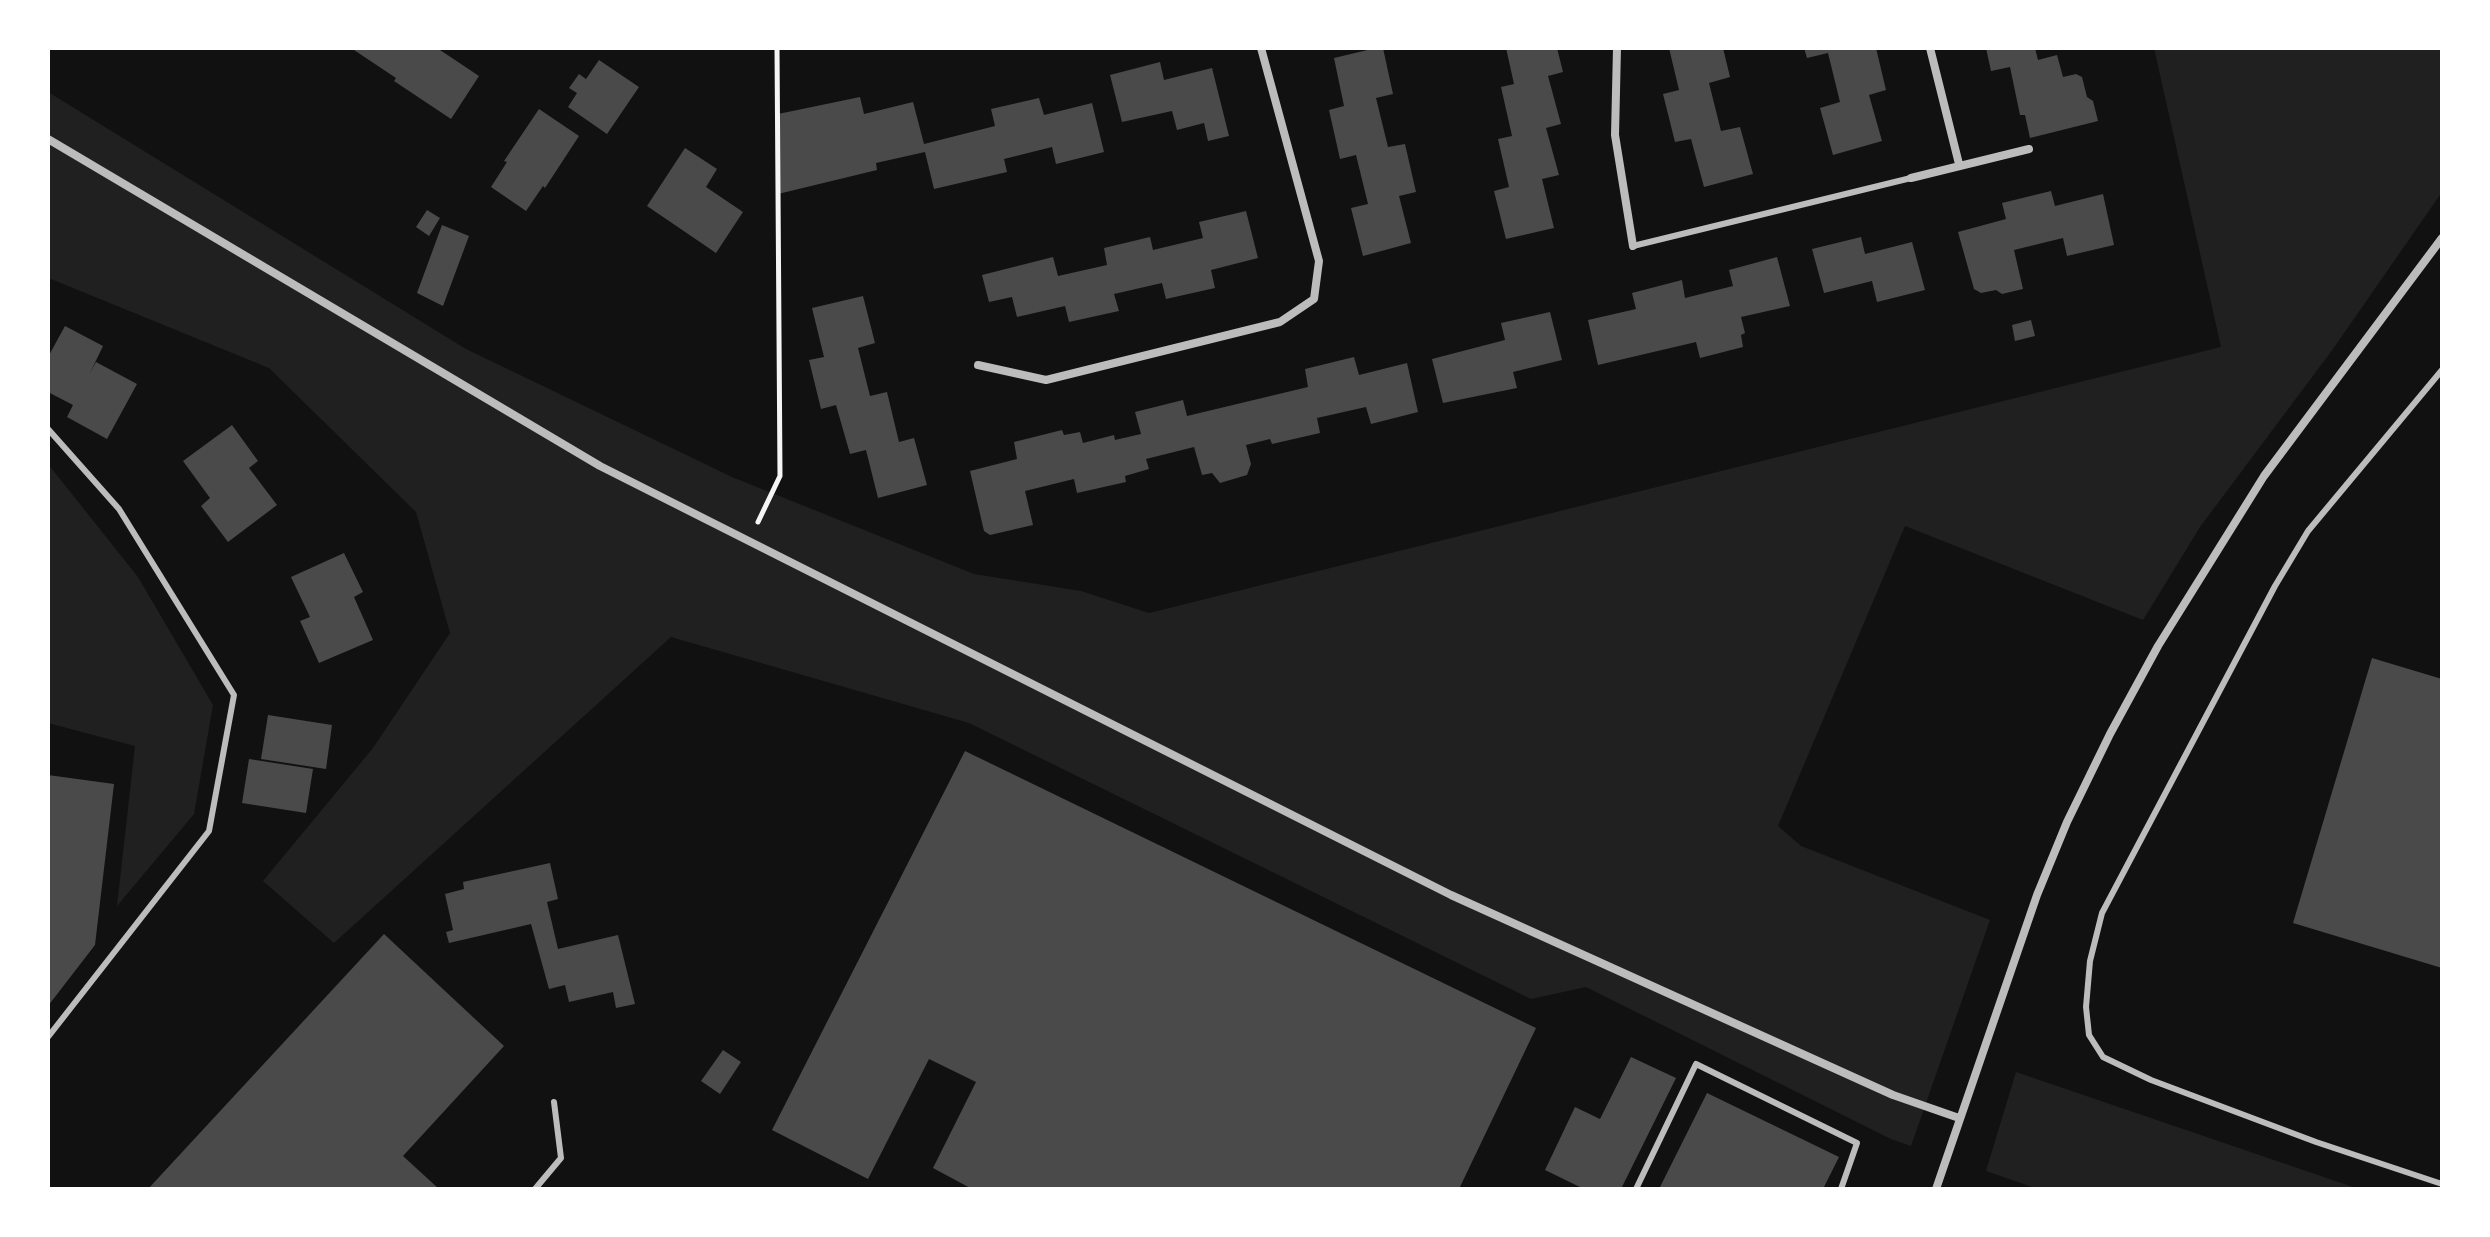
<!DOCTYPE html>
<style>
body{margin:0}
#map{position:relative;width:2490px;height:1237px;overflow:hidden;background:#111;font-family:"Golos Text",sans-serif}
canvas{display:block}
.frame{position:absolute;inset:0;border:50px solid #fff;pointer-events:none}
</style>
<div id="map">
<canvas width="2490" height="1237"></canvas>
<div class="frame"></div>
</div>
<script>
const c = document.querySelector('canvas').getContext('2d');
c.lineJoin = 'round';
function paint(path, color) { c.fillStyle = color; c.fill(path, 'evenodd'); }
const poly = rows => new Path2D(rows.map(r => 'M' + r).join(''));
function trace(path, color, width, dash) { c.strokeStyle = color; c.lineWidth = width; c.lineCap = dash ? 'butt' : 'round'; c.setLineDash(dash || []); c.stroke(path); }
const green = poly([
 [2154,48,2442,48,2442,192,2333,349,2200,527,2143,620,1905,526,1778,826,1801,846,1990,920,1911,1146,1891,1139,1586,987,1531,999,969,723,671,637,334,943,263,881,373,748,450,633,416,512,269,368,51,279,48,281,48,92,466,349,732,477,974,574,1081,591,1149,613,2221,347],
 [48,464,138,577,213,705,194,814,117,906,135,746,48,723],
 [2016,1072,2359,1189,2038,1189,1986,1171]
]);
const building = poly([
 [351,48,437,48,479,76,451,119,394,81,396,78],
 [1376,48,1383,48,1393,94,1376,98,1388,147,1405,144,1416,192,1399,196,1411,243,1363,256,1351,208,1368,204,1356,155,1340,159,1329,110,1344,106,1334,58],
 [1506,48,1557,48,1563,72,1548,76,1561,124,1546,128,1559,175,1542,179,1554,228,1506,239,1494,191,1509,187,1498,139,1512,136,1501,87,1514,84],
 [1669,48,1723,48,1730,77,1709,83,1721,131,1740,127,1753,174,1704,187,1691,139,1675,142,1663,94,1679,90],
 [1804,48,1876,48,1886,90,1869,95,1882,141,1833,155,1820,108,1840,102,1828,53,1807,58],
 [1986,48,2035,48,2038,60,2057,55,2063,77,2076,74,2082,77,2087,97,2093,101,2098,121,2030,138,2025,115,2020,115,2010,67,1991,71],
 [599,60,639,87,607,134,568,107,577,93,569,88,579,74,586,79],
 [1160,62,1164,80,1212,68,1229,136,1208,141,1204,123,1177,130,1172,111,1122,122,1110,75],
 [860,97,864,114,913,102,924,144,995,126,991,109,1039,98,1044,115,1092,103,1104,152,1056,164,1052,147,1004,159,1007,172,934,189,925,152,876,163,877,170,778,194,778,114],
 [539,109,579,136,545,188,543,186,526,211,491,187,507,162,504,161],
 [685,148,717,169,706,187,743,212,716,253,647,206],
 [2051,191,2055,206,2103,194,2114,245,2067,256,2063,238,2014,250,2023,289,2002,294,1996,290,1981,293,1974,289,1958,232,2006,219,2002,203],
 [427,210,440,218,429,236,416,227],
 [1246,211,1258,258,1211,270,1215,288,1166,299,1162,283,1114,294,1119,311,1069,322,1065,306,1017,317,1012,297,989,302,982,275,1053,257,1058,276,1107,265,1104,248,1150,237,1153,250,1203,238,1199,222],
 [442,225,469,236,443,306,417,293],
 [1861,237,1865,254,1912,242,1925,290,1877,302,1872,281,1824,293,1812,249],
 [1777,257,1790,306,1741,317,1745,333,1741,335,1743,347,1700,358,1696,342,1598,365,1588,320,1636,309,1632,293,1682,280,1685,298,1733,286,1729,270],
 [863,296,875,343,858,348,870,396,887,392,899,442,914,438,927,485,878,498,866,450,850,454,836,405,821,409,809,360,824,357,812,308],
 [1550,312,1562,360,1513,372,1517,388,1443,403,1432,359,1505,340,1501,323],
 [2031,320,2035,336,2015,341,2012,325],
 [65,326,103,346,90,373,96,362,137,384,107,439,67,417,73,405,48,392,48,357],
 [1354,357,1359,375,1407,363,1418,412,1371,424,1366,407,1317,418,1320,433,1272,444,1270,439,1246,445,1251,464,1247,475,1220,483,1212,473,1202,475,1194,447,1146,459,1149,469,1125,476,1126,482,1077,493,1074,479,1025,491,1033,525,990,535,984,531,970,471,1017,459,1014,442,1062,430,1064,435,1080,432,1083,443,1114,435,1115,440,1141,434,1135,412,1183,400,1187,416,1308,387,1305,369],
 [232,425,258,461,249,468,277,505,228,542,201,506,210,498,183,461],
 [344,553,363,592,354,597,373,640,319,663,300,621,310,617,291,577],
 [2372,658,2442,679,2442,968,2293,923],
 [268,715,332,725,326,769,261,759],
 [965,751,1536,1028,1459,1189,972,1189,933,1168,976,1082,929,1059,868,1179,772,1130],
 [249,759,313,769,306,813,242,803],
 [48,775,114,784,95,945,48,1006],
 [550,863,558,899,547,902,558,949,618,935,635,1004,616,1008,613,992,569,1002,565,985,549,989,531,924,449,943,446,932,453,930,445,894,464,889,463,882],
 [384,934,504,1046,403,1156,439,1189,148,1189],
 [723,1050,741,1062,720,1094,701,1081],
 [1631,1057,1676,1078,1621,1189,1584,1189,1545,1170,1575,1107,1600,1119],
 [1707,1093,1839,1157,1823,1189,1659,1189]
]);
const path = poly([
 [758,522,780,476,777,48]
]);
const service = poly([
 [1633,246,1911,178],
 [2442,370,2308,531,2275,586,2102,913,2090,961,2086,1007,2089,1035,2103,1057,2151,1080,2316,1142,2442,1184],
 [48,429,119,509,234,695,209,831,48,1037],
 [535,1189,561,1158,554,1102],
 [1636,1189,1696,1064,1857,1143,1841,1189]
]);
const minor = poly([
 [1617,48,1615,135,1633,246],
 [1930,48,1959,164],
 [48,139,600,466,1451,895,1893,1095,1959,1118],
 [1911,178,2029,149],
 [978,365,1046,380,1280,322,1314,299,1319,261,1261,48],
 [1936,1189,2037,895,2067,822,2110,734,2158,646,2264,476,2442,238]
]);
paint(green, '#202020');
paint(building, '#4a4a4a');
trace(path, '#f5f5f5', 5);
trace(service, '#bcbcbc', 6);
trace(minor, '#bcbcbc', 8);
</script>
